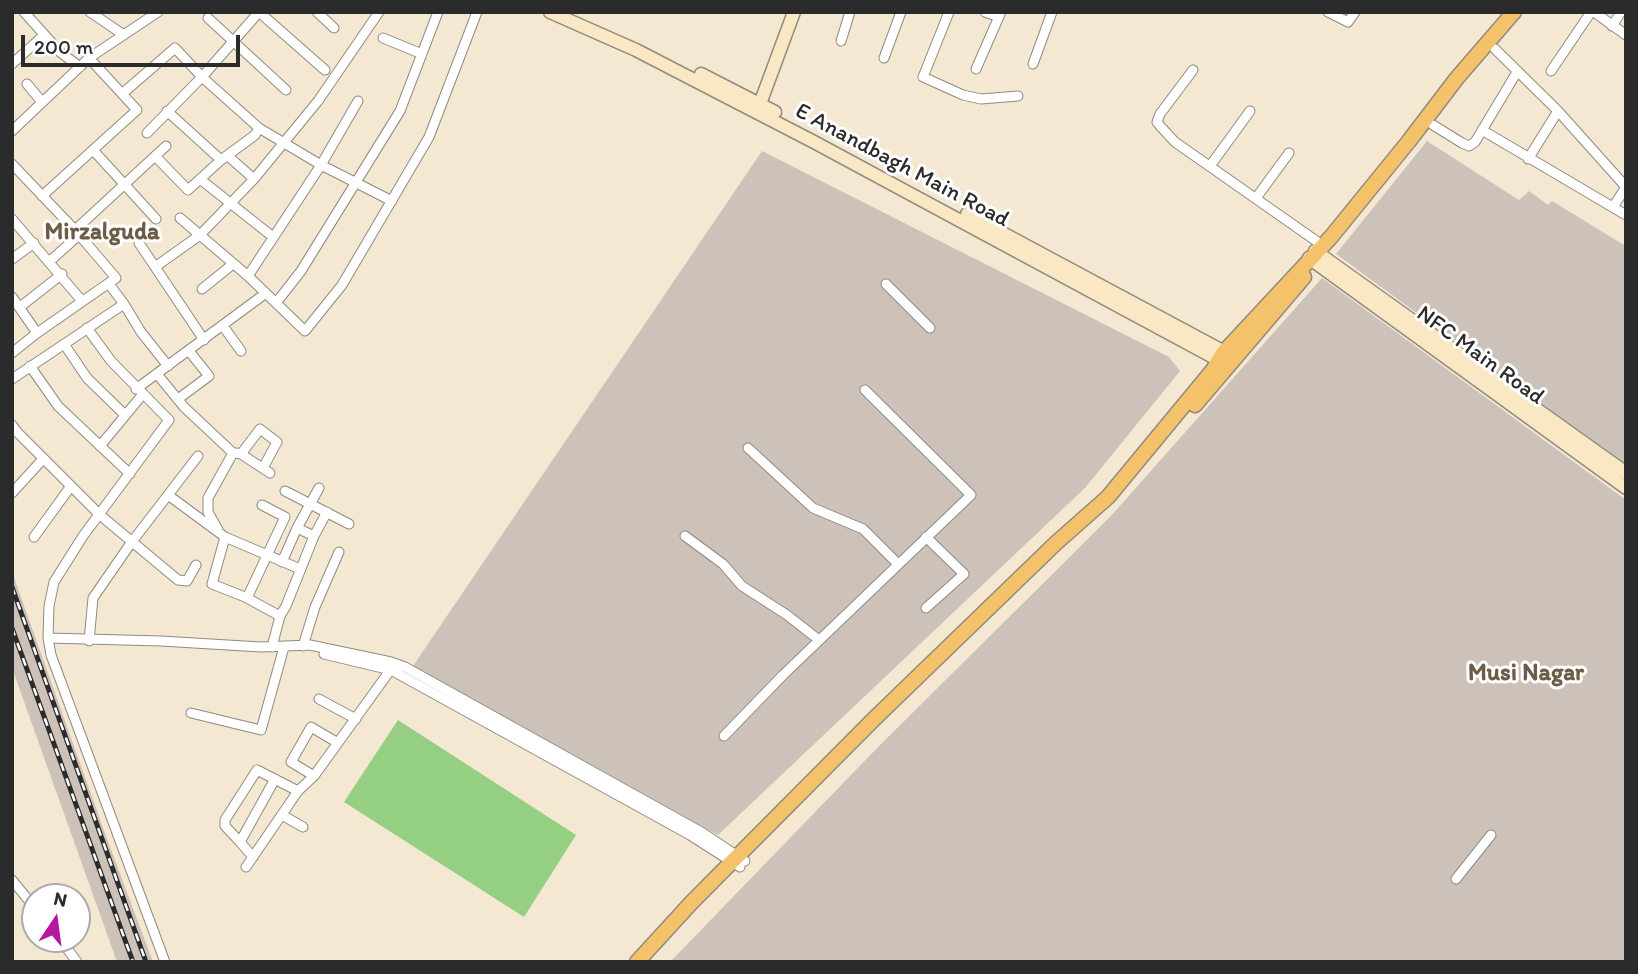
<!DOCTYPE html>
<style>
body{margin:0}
#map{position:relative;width:1638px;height:974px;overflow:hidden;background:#f5e8d3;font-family:Itim,sans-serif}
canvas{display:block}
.frame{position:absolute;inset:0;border:14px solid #2b2b2b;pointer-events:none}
.north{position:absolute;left:21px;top:883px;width:70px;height:70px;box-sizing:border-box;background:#fff;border:2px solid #aaa;border-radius:50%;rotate:13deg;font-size:19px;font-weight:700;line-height:28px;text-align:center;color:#2b2b2b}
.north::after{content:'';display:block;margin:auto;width:24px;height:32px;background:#b5179e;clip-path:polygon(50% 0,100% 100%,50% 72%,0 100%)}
.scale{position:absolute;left:21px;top:35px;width:219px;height:32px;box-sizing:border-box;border:4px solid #2b2b2b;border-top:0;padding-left:9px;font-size:21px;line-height:24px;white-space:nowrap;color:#2b2b2b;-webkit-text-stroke:5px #fff;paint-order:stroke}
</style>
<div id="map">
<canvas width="1638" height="974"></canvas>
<div class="frame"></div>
<div class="north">N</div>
<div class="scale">200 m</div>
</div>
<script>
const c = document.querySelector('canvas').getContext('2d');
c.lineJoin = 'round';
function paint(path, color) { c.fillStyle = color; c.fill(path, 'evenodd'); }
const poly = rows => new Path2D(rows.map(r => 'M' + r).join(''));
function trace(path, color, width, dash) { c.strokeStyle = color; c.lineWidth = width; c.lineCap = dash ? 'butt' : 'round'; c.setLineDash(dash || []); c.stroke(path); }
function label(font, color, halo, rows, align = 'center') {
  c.font = font + ' Itim,sans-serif'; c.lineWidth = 6; c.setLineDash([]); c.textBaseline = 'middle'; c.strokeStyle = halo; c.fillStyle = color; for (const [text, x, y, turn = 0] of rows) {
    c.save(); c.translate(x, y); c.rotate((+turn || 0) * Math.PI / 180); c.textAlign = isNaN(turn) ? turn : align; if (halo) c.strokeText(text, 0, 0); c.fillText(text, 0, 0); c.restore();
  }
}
const industrial = poly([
 [1427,141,1519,200,1529,191,1548,205,1552,201,1624,245,1626,243,1626,466,1336,254],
 [762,151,1169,357,1180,371,1085,488,718,835,413,666],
 [1322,278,1626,500,1626,962,670,962,879,746,1110,517],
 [12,572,106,836,153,962,117,962,12,668]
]);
const green = poly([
 [398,720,576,835,524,917,344,802]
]);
const street = poly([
 [24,12,60,52,80,67],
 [90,12,124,35],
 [259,12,325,70],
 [317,12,334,28],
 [949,12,923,77,963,95,981,99,1018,96],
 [985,12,999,17],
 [1328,12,1348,22,1355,12],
 [1594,12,1626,35],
 [208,18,286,90],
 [1612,26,1621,12],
 [383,38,422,54],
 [841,41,850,12],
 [1495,49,1558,111,1626,187,1613,207],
 [884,58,901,12],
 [12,64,44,35],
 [1033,64,1052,12],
 [976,69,1001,12],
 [1193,70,1160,114,1157,122,1161,127,1175,142,1322,245],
 [1551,71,1591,12],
 [27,84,42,102],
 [123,93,175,48,202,77,259,128,321,165,392,201],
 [167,111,221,160],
 [1433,125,1462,143,1469,146,1475,142,1517,72],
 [1482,130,1626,215],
 [12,131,89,58,158,12],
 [147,133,202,77,259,12],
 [93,150,156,219],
 [155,156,188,190,221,160,255,135,259,128],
 [228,156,254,179],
 [1528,159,1558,111],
 [12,164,75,230,116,278,37,333,12,353],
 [1210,166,1250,111],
 [200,179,273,237],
 [42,196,137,110,89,58],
 [1256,198,1289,153],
 [180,218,248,276,305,331,342,285,429,137,477,12],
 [12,219,82,301],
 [75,230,166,146],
 [139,243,204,340],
 [12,259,34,243],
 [50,261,79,235],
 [155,267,200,235,254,179,318,101,379,12],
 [248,276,321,165,358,101],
 [109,284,124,304,141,332,168,366],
 [886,284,930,328],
 [202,289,233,264],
 [12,297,37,333],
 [276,303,301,271,400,111,438,12],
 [20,307,62,274],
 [223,326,241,351],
 [87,328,111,361,169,420,83,536,54,582,49,606,48,638,51,655,165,962],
 [64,344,87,378,125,415],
 [30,366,58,406,130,474],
 [157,374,184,407,233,453,208,498,208,512,218,530],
 [12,379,124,304],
 [136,389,266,293],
 [178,399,209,376,189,351],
 [12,425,17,432,100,515,178,580,187,581,196,565],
 [100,446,143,394],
 [748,448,813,508,863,529,898,564],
 [236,453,241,454,270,473],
 [241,454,260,429,277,442,263,468],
 [285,491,349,524],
 [12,493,43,459],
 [168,495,225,537,300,569],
 [314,536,327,512],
 [685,536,723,564,742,586,787,615,819,640],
 [34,537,71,486],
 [225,537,212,584,245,597,280,616],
 [282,562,297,528],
 [247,598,285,517,262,505],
 [926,608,964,574,926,537],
 [48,638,161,641,261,647,310,645,391,662,405,667,703,833,745,861],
 [89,641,93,598,131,543,198,456],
 [303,646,315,607,339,552],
 [272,647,280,616,286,606,314,536,297,528,319,488],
 [324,654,391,670,690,835,740,867],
 [319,699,356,719],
 [191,713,261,730,284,647],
 [724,736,783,675,971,495,865,390],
 [314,776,291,762,311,727,338,743],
 [282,815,303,827],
 [240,842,225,826,225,820,257,770,298,791],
 [253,857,240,842,275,779],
 [246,867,298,791,314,776,394,665],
 [1456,879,1491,835],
 [12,880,35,908],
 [60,939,77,962]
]);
const secondary = poly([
 [550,12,636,50,814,142,1226,364],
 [701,74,775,112],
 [757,112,794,12],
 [967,214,1232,356],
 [1315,251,1626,473],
 [1309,258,1626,488]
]);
const primary = poly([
 [1195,405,1304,277],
 [637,962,692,902,874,719,1056,543,1108,497,1213,370,1224,352,1331,237,1409,141,1457,78,1514,12]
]);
const rail = poly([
 [12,587,146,962],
 [12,628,133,962]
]);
const streetNames = [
 ["E Anandbagh Main Road",902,166,28],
 ["NFC Main Road",1480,356,36]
];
const neighbourhoodNames = [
 ["Mirzalguda",102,233],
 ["Musi Nagar",1526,674]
];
paint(industrial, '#ccc2b9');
paint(green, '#94cf82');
trace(street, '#908a7f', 11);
trace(secondary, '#908a7f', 15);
trace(primary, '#908a7f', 17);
trace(street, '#fff', 9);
trace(secondary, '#fae7c3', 12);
trace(primary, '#f3c26a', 14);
trace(rail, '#2b2b2b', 5);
trace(rail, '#fff', 2.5, [8]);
label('23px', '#2b2b2b', '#fff', streetNames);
label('bold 24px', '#6f5c47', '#fff', neighbourhoodNames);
</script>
